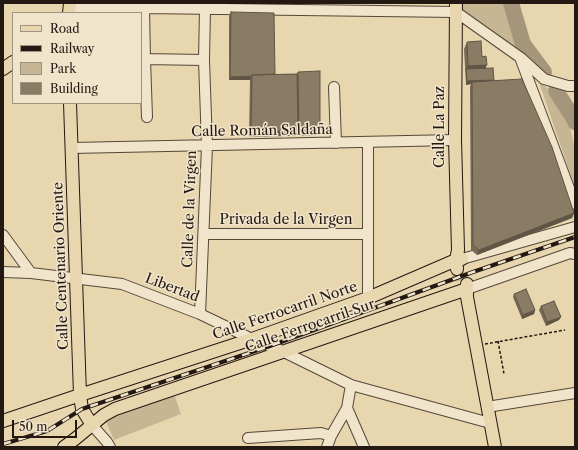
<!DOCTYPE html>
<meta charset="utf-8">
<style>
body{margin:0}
#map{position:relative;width:578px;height:450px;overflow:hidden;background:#e8d6af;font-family:"Libre Caslon Text",serif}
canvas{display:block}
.frame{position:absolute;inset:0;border:4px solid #231812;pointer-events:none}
.legend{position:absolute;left:12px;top:12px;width:130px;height:92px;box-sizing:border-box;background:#f0e4cb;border:1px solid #9e9281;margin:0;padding:5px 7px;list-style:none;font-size:12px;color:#231812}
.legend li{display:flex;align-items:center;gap:8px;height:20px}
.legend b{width:20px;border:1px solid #9e9281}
.scale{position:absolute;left:12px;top:420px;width:65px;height:18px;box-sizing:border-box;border:2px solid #231812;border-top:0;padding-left:5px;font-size:12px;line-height:14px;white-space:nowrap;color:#231812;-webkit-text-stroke:3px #f0e4cb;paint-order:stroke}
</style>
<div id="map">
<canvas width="578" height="450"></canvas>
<div class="frame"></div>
<ul class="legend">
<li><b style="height:5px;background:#e8d6af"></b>Road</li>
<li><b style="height:5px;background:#231812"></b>Railway</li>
<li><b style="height:11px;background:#c7b694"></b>Park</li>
<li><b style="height:11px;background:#897b64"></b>Building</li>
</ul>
<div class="scale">50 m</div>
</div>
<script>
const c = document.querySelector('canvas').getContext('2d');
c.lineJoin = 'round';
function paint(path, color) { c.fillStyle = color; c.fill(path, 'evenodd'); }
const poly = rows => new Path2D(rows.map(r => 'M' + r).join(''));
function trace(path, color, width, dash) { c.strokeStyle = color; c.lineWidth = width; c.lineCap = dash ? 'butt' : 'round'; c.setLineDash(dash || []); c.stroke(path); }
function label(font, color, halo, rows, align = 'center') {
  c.font = font + ' "Libre Caslon Text",serif'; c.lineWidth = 3; c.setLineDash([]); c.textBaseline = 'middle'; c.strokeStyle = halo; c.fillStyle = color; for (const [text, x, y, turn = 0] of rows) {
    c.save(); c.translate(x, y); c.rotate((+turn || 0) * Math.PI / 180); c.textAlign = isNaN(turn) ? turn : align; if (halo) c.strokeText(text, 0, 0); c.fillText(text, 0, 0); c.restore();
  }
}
const green = poly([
 [461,3,511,3,523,44,525,54,461,9],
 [539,82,551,91,568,119,575,149,575,188],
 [173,391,181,414,114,440,104,417]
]);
const river = poly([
 [511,3,523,44,544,72],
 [556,91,574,119,575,122]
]);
const majorTunnel = poly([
 [457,269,460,286]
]);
const path = poly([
 [498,341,504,374],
 [485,344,565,330]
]);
const minor = poly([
 [144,8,145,59,147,117],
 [70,9,144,8,456,12,521,58,544,79,568,86,575,86],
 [145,59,204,60],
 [521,60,575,204],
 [334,87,336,143],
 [71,148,455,140],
 [204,234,367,234],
 [3,235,31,273],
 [462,259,575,227],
 [3,272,31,273,122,284,200,314,252,339,282,351,351,385,490,423],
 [467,289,570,253,575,254],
 [368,298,368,142],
 [200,314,207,146,204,60,205,9],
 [487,407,575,393],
 [347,408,364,447],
 [92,425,107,442,110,447],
 [248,438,321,433,331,436],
 [327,447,331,436,347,408,351,385]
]);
const major = poly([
 [456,3,455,140,458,250,456,260,457,269],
 [69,13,70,3],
 [3,69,13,62],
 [70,103,80,395,82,409,92,425],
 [467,284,467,297,476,345,495,447],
 [3,421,80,395,252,339,368,298,456,260,462,259],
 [64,447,75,439,104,415,115,409,467,289]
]);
const rail = poly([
 [3,444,47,431,82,409,270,346,473,272,575,237]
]);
const wall = poly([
 [231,12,275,74,297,74,298,72,317,135,249,137,250,80,229,80,229,16],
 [467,42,482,57,485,68,494,80,574,213,572,218,477,255,471,250,470,87,471,84,466,85,464,49],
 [514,294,535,310,534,314,522,319,513,297],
 [541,306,561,317,559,320,546,326,539,310]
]);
const shadedWall = poly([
 [487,65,484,72,466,69,468,66],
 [251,76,250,80,229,80,230,77],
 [494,80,493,83,472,82,471,84,466,85,467,81],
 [320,128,317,135,249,137,251,132,298,130,299,129],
 [574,213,572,218,477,255,479,250],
 [535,310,534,314,522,319,523,315],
 [561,317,559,320,546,326,547,322]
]);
const building = poly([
 [231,12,274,13,275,74,252,75,252,76,230,77,231,12],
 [481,41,482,57,486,56,487,65,468,66,467,42,481,41],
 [493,68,494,80,467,81,466,69,493,68],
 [320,71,320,128,299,129,298,72,320,71],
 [297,74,298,130,251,132,252,75,297,74],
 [522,79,552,147,574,213,479,250,473,245,472,82,522,79],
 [526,289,535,310,523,315,514,294,526,289],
 [554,301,561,317,547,322,541,306,554,301]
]);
const streetNames = [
 ["Calle La Paz",440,127,-90],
 ["Calle Román Saldaña",262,131,-1],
 ["Calle de la Virgen",190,209,-88],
 ["Privada de la Virgen",286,220],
 ["Calle Centenario Oriente",61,266,-92],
 ["Libertad",172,288,21],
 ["Calle Ferrocarril Norte",285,311,-19],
 ["Calle Ferrocarril Sur",310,326,-19]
];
paint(green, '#c7b694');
trace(river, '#a5957a', 16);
trace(majorTunnel, '#c1b090', 12, [12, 6]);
trace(minor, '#544839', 12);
trace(major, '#231812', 14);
trace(path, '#231812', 1.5, [3, 2]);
trace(minor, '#f0e4cb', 10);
trace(major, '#e8d6af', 12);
trace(rail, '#231812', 4);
trace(rail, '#f0e4cb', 2.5, [8]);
paint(wall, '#766a56');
paint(shadedWall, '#605646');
paint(building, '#897b64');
trace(building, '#605646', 1);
label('14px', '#231812', '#f0e4cb', streetNames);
</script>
